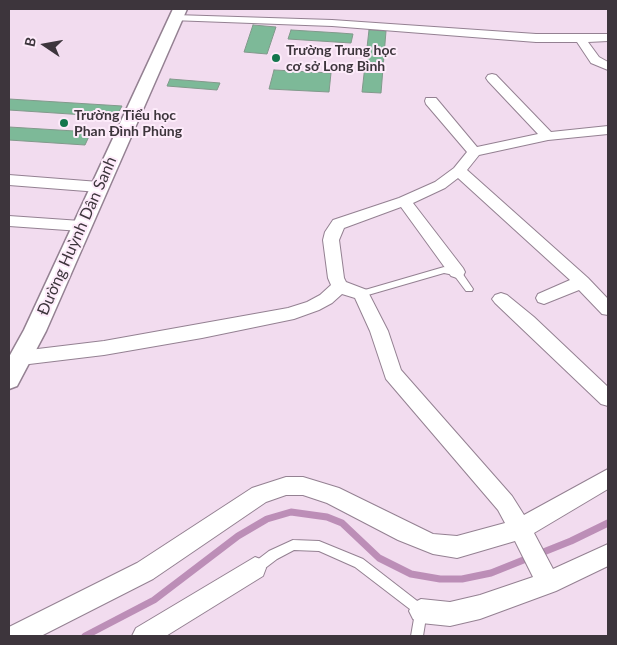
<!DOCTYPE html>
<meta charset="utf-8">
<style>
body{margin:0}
#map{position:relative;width:617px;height:645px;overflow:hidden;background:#f2dcef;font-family:Lato,sans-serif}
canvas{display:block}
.frame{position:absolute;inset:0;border:10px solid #3d353c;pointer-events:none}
.north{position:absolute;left:20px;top:20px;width:50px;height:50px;-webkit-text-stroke:4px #fdebfa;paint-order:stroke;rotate:282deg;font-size:14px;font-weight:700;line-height:20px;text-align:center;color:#3d353c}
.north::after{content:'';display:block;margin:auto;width:18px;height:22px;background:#3d353c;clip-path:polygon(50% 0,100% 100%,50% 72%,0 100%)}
</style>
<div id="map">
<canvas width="617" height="645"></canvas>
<div class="frame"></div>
<div class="north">B</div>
</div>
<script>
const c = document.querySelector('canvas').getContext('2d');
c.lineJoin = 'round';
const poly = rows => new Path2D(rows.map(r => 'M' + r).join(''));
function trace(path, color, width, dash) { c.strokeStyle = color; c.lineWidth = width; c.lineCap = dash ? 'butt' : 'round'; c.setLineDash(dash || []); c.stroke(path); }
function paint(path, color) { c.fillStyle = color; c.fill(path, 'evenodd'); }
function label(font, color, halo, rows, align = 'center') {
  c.font = font + ' Lato,sans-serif'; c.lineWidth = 4; c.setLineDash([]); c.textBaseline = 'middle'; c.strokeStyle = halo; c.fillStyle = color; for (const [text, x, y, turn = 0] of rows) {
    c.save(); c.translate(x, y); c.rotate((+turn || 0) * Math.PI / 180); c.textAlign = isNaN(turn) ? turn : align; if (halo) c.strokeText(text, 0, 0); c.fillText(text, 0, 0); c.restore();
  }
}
const stream = poly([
 [85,636,154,600,238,536,267,519,291,512,327,517,342,523,379,558,411,574,440,579,462,579,491,573,571,541,608,523]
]);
const building = poly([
 [253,25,276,27,267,54,244,52,253,25],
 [291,30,340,33,353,34,351,43,288,39,291,30],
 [369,30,386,31,381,93,362,92,369,30],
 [274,70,331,73,329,92,269,89,274,70],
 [170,79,220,83,217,90,167,86,170,79],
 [9,99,122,106,116,117,9,110,9,99],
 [9,127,91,132,85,145,9,140,9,127]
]);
const service = poly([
 [444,267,460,270,473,289,472,291,466,291,454,275,444,273,361,297,357,294,358,292,444,267],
 [293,540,319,541,363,559,425,607,427,611,423,636,411,636,415,613,355,567,319,551,294,550,277,559,260,572,256,573,252,572,250,568,252,564,269,551,293,540]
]);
const minor = poly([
 [175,15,332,20,536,34,608,34,608,41,588,42,599,57,608,62,608,70,591,63,577,42,536,42,332,26,171,20,169,18,175,15],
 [492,74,496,75,551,132,608,126,608,134,548,140,479,155,467,170,588,278,608,299,608,315,602,314,579,290,544,304,538,302,536,298,538,294,570,280,458,178,445,188,413,203,463,268,465,272,463,276,457,278,451,276,401,207,344,228,339,240,344,278,346,282,367,290,388,331,401,370,512,496,524,515,608,469,608,489,534,533,553,569,608,544,608,566,556,591,480,619,450,626,421,623,413,619,409,611,413,603,421,599,450,602,480,595,533,577,515,541,457,558,433,554,398,540,327,503,303,495,286,495,266,502,153,579,41,636,9,636,9,627,137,563,252,488,286,477,303,477,339,488,433,534,457,536,505,523,498,510,386,379,370,331,355,298,342,294,332,303,319,310,294,319,202,338,104,355,21,365,15,363,12,358,15,353,21,351,104,341,288,308,307,302,320,295,331,285,328,278,323,240,325,232,333,220,399,198,435,182,454,168,467,152,426,104,425,101,426,98,436,98,477,147,538,134,488,81,486,78,488,75,492,74],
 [9,175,99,182,104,184,106,187,104,190,99,192,9,185,9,175],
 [9,216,81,221,86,222,89,226,86,230,81,231,9,226,9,216],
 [501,293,507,295,534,317,608,387,608,406,601,404,495,303,492,299,495,295,501,293],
 [255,557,263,560,266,568,263,576,166,636,132,636,136,628,255,557]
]);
const tertiary = poly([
 [173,9,187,9,46,331,17,386,9,389,9,357,24,330,173,9]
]);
const markers = [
 [276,58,5,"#14764d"],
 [64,123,5,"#14764d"]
];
const farPoinames = [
 ["Trường Trung học",286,50],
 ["cơ sở Long Bình",286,66],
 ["Trường Tiểu học",74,115],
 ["Phan Đình Phùng",74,131]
];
const streetNames = [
 ["Đường Huỳnh Dân Sanh",77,236,-66]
];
trace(stream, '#bc8eb7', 7);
paint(building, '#7db998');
trace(building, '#81998b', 1);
trace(service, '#948192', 2);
trace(minor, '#948192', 2);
trace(tertiary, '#948192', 3);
paint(service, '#fff');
paint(minor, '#fff');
paint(tertiary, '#fff');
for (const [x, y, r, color] of markers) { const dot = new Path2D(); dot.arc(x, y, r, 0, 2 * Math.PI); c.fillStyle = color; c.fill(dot); trace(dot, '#fdebfa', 2); }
label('bold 14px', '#3d353c', '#fdebfa', farPoinames, 'left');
label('16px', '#3d353c', '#fdebfa', streetNames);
</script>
